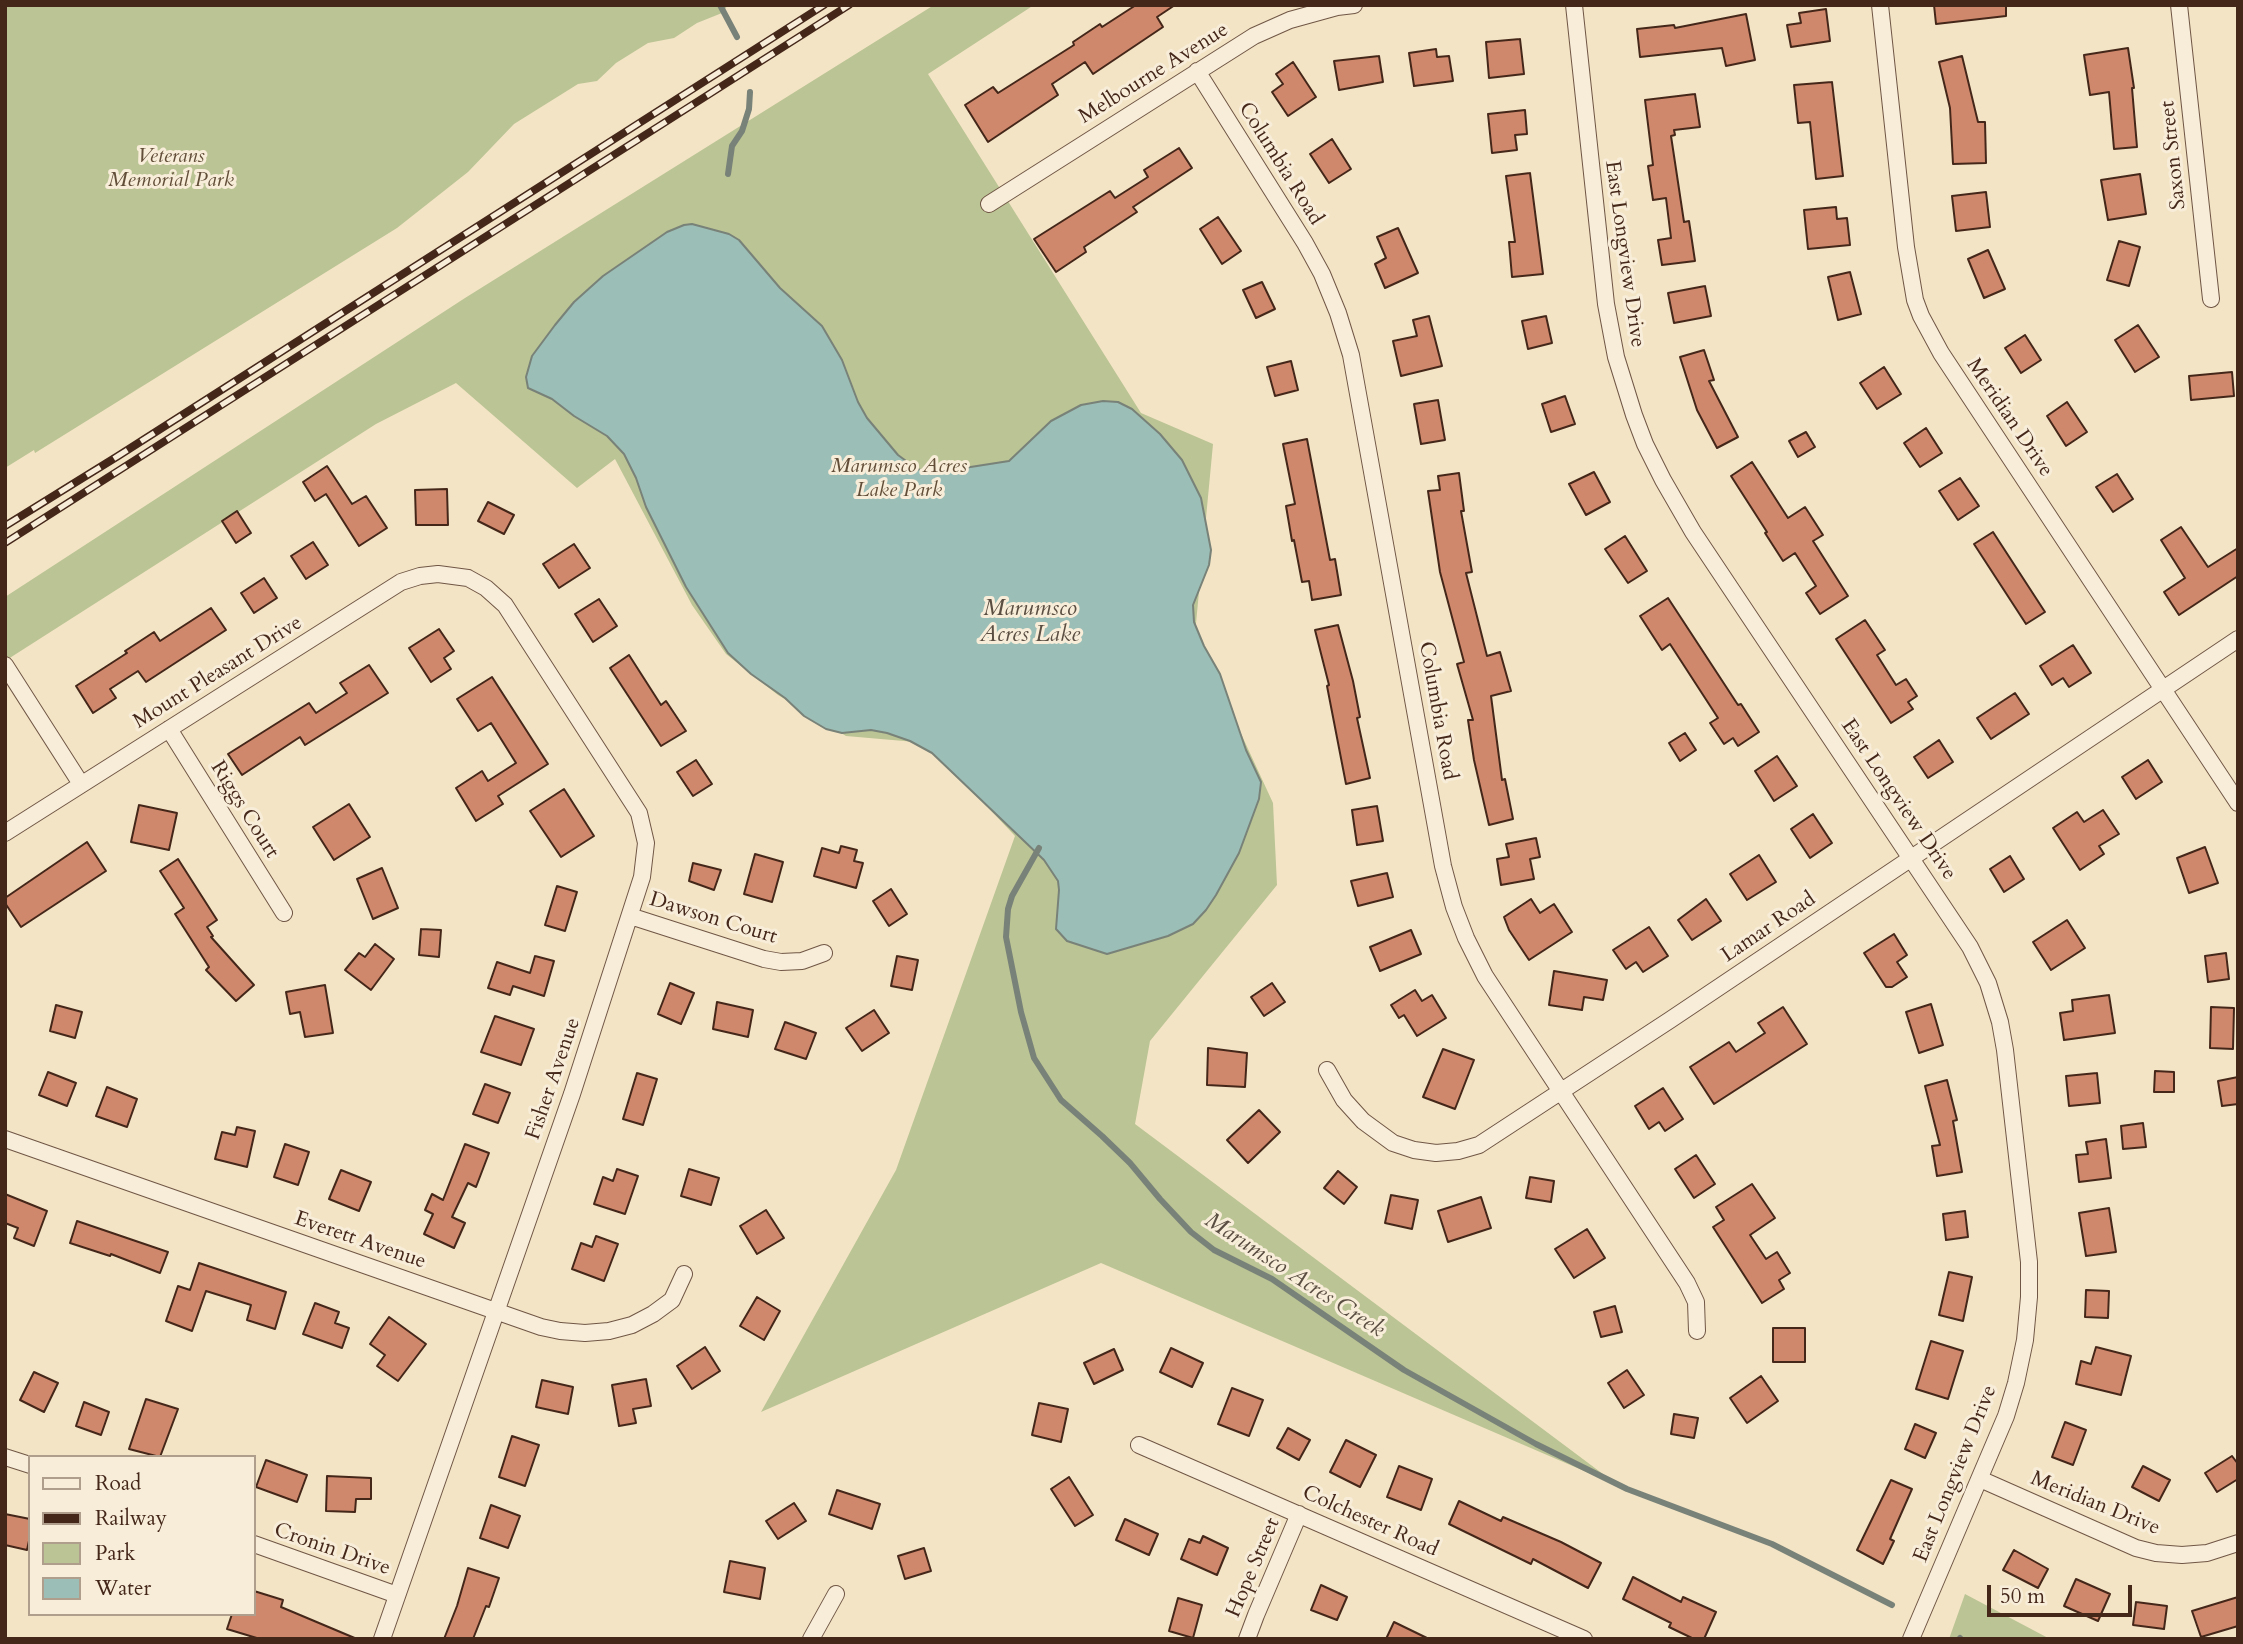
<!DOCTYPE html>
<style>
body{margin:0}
#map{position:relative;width:2243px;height:1644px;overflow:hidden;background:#f3e4c5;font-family:Cardo,serif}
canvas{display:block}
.frame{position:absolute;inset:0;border:7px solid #45271a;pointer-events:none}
.legend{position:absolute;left:28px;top:1455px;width:228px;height:161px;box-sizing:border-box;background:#f7edd9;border:2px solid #b09e8d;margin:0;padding:9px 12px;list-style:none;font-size:21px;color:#45271a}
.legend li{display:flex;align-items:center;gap:14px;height:35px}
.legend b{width:35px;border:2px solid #b09e8d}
.scale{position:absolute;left:1987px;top:1585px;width:145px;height:32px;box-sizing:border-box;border:4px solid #45271a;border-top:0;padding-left:9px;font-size:21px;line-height:24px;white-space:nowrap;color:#45271a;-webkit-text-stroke:5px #f7edd9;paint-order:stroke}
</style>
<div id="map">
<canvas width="2243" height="1644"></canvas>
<div class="frame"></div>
<ul class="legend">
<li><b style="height:9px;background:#f7edd9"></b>Road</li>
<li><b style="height:9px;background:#45271a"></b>Railway</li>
<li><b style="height:19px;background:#bbc494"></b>Park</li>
<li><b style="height:19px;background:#9bbeb7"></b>Water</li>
</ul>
<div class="scale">50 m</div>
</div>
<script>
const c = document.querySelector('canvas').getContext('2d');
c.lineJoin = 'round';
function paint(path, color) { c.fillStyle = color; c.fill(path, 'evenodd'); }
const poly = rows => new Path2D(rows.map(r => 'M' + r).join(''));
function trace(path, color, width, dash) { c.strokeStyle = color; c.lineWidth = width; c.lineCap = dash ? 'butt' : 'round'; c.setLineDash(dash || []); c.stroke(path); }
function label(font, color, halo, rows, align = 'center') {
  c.font = font + ' Cardo,serif'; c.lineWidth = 6; c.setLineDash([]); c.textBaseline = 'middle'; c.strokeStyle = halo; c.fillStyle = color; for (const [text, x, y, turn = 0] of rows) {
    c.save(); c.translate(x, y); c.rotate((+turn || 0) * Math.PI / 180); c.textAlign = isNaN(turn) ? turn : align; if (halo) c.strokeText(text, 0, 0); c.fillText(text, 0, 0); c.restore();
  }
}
const green = poly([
 [5,5,728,5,722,13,697,23,674,38,648,43,616,63,597,81,578,84,514,124,468,172,397,228,35,453,34,450,5,468],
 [934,5,1034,5,928,74,1141,413,1213,444,1195,634,1273,803,1277,885,1150,1041,1135,1124,1619,1486,1101,1263,761,1412,896,1170,1015,836,927,743,846,736,778,695,726,654,692,605,615,459,577,488,456,383,376,424,5,661,5,597,465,298],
 [1965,1594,2050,1639,1949,1639]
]);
const water = poly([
 [692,224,729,234,739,240,780,288,822,326,842,360,858,402,867,418,898,455,917,469,932,473,1009,461,1051,421,1081,405,1103,401,1118,402,1132,409,1160,434,1182,460,1201,498,1211,550,1209,565,1193,605,1194,622,1204,646,1220,674,1246,750,1261,782,1259,799,1239,853,1216,895,1206,910,1193,924,1168,936,1107,954,1067,941,1056,929,1059,890,1058,881,1044,860,932,753,910,741,887,733,871,730,842,733,826,729,804,716,785,698,751,674,728,653,686,587,646,507,636,478,624,454,607,436,574,416,552,399,528,388,526,377,532,356,555,325,574,302,603,276,667,232,684,225,692,224]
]);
const stream = poly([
 [720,5,737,37],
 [728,174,732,146,742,131,749,109,750,92],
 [1039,848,1012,896,1008,909,1006,937,1021,1012,1034,1058,1061,1100,1102,1136,1130,1163,1160,1199,1191,1232,1214,1250,1272,1279,1404,1370,1536,1444,1627,1489,1772,1544,1892,1605],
 [1960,1638,1961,1639]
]);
const building = poly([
 [1136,5,1175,5,1157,17,1163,27,1093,74,1085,62,1052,84,1058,95,988,142,965,105,993,87,998,93,1074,45,1073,42,1100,24,1102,27,1136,5],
 [1934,5,2006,5,2006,16,1936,24,1934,5],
 [1826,9,1830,41,1791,47,1787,25,1801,23,1799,13,1826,9],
 [1746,14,1755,60,1726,66,1722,48,1640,57,1637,29,1674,25,1675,28,1746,14],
 [1520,39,1524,74,1489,78,1486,42,1520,39],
 [2128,48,2134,88,2132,88,2137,147,2114,149,2109,92,2090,95,2084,55,2128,48],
 [1436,49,1437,57,1449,56,1453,81,1414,86,1409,53,1436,49],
 [1379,56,1383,82,1339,90,1334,61,1379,56],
 [1962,56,1978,122,1985,122,1986,163,1953,164,1950,108,1939,62,1962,56],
 [1293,62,1316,97,1288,116,1272,92,1283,84,1276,74,1293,62],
 [1832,82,1843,176,1816,179,1810,122,1798,123,1794,85,1832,82],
 [1695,94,1700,127,1674,130,1675,135,1671,136,1684,222,1689,221,1695,261,1662,265,1658,240,1671,238,1666,198,1653,200,1648,166,1653,165,1645,100,1695,94],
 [1525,110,1527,134,1515,135,1517,150,1492,153,1488,114,1525,110],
 [1332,139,1351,169,1329,183,1310,154,1332,139],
 [1179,148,1192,168,1133,207,1137,212,1084,247,1086,252,1056,272,1034,239,1110,191,1115,198,1148,177,1144,170,1179,148],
 [1530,173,1543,274,1512,277,1509,242,1515,242,1506,176,1530,173],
 [2140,174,2146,214,2108,220,2101,180,2140,174],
 [1986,192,1990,227,1956,231,1952,196,1986,192],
 [1836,207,1837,219,1847,218,1850,245,1808,249,1804,210,1836,207],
 [1218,217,1241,251,1222,264,1200,229,1218,217],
 [1398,228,1418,273,1385,288,1375,264,1386,258,1377,237,1398,228],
 [2119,241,2140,247,2129,286,2107,280,2119,241],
 [1988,250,2005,289,1984,298,1968,259,1988,250],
 [1850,272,1861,314,1838,320,1828,277,1850,272],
 [1262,282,1275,309,1256,318,1243,290,1262,282],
 [1705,286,1711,316,1674,323,1668,293,1705,286],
 [1429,316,1442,366,1401,376,1393,341,1417,336,1413,320,1429,316],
 [1546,316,1552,343,1528,349,1522,321,1546,316],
 [2138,325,2159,357,2135,372,2115,340,2138,325],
 [2025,335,2041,360,2021,373,2005,348,2025,335],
 [1704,350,1714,380,1709,381,1738,437,1717,448,1697,410,1680,357,1704,350],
 [1291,361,1298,390,1275,396,1267,367,1291,361],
 [1884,367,1901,394,1877,409,1860,383,1884,367],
 [2232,372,2234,396,2191,400,2189,376,2232,372],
 [1565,396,1575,424,1551,432,1542,404,1565,396],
 [1438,400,1445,440,1421,444,1414,404,1438,400],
 [2067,402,2087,432,2066,446,2047,416,2067,402],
 [1926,428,1942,453,1920,467,1904,443,1926,428],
 [1806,432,1815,447,1798,457,1789,441,1806,432],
 [1307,439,1330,560,1335,559,1341,595,1312,600,1309,581,1302,582,1294,540,1292,541,1286,506,1295,504,1283,444,1307,439],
 [1752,462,1788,518,1805,507,1823,535,1813,541,1848,596,1820,614,1806,593,1816,586,1795,553,1783,561,1765,533,1767,532,1731,476,1752,462],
 [327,466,352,504,366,496,387,528,359,546,326,494,315,501,303,482,327,466],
 [1594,472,1610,502,1586,515,1569,484,1594,472],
 [1459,473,1464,511,1461,511,1472,572,1466,573,1487,656,1500,652,1511,691,1491,696,1502,780,1505,779,1513,819,1489,825,1474,760,1468,720,1473,720,1457,664,1464,662,1440,572,1428,491,1440,490,1438,476,1459,473],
 [2117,474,2133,499,2113,512,2096,487,2117,474],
 [1960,478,1979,506,1958,520,1939,491,1960,478],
 [447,489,448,525,416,525,415,490,447,489],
 [488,502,514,515,504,534,478,521,488,502],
 [237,511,251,533,236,543,222,521,237,511],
 [2181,527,2208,567,2238,548,2238,576,2179,615,2164,592,2185,578,2161,540,2181,527],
 [1993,532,2045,612,2026,624,1974,544,1993,532],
 [1625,536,1647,571,1628,583,1605,549,1625,536],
 [313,542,328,565,306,579,291,556,313,542],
 [574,544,590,568,559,588,543,564,574,544],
 [264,578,277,598,254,613,241,593,264,578],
 [1668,598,1738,705,1741,704,1759,732,1738,746,1733,738,1724,744,1710,723,1718,718,1670,644,1662,650,1640,616,1668,598],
 [599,599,617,626,593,642,575,614,599,599],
 [211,608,226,630,146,682,138,671,110,689,116,698,93,713,76,686,127,653,125,651,154,632,160,641,211,608],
 [1865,620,1885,650,1877,655,1896,685,1906,679,1917,696,1908,702,1913,709,1891,723,1836,639,1865,620],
 [1338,625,1353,681,1360,717,1357,718,1370,778,1346,784,1327,686,1329,685,1315,630,1338,625],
 [439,629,454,651,444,658,451,669,431,682,409,648,439,629],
 [2073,645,2091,673,2069,687,2063,678,2052,685,2040,666,2073,645],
 [629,655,661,705,666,701,686,731,661,746,610,668,629,655],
 [369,665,388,693,305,745,300,737,242,775,228,754,309,703,316,713,347,693,340,683,369,665],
 [492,677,548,764,498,796,503,804,476,821,456,788,482,771,488,781,516,763,491,723,478,731,457,699,492,677],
 [2015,693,2029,714,1991,739,1977,718,2015,693],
 [1685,733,1696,750,1680,761,1669,743,1685,733],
 [1939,740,1953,762,1928,778,1914,757,1939,740],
 [1777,756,1797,786,1774,801,1755,771,1777,756],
 [696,760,712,784,693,796,677,772,696,760],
 [2148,760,2162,782,2136,799,2122,777,2148,760],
 [564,789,594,836,561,857,530,811,564,789],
 [349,804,370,837,334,860,313,827,349,804],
 [139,805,177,813,169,850,131,842,139,805],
 [1377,806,1383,841,1357,845,1352,810,1377,806],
 [2103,810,2119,834,2099,846,2104,854,2080,870,2053,828,2077,812,2084,822,2103,810],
 [1813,814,1832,843,1810,858,1791,829,1813,814],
 [1536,838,1540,857,1530,859,1534,879,1501,885,1497,859,1509,857,1506,844,1536,838],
 [87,842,106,871,21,927,5,903,5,898,87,842],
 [841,846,857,850,854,861,863,863,856,888,814,876,822,848,839,853,841,846],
 [2205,847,2218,883,2189,893,2177,858,2205,847],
 [755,854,783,862,772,902,744,894,755,854],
 [1759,855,1776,882,1747,900,1730,874,1759,855],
 [2010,856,2024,879,2004,892,1990,869,2010,856],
 [178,859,217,920,207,927,213,936,211,937,254,985,236,1001,206,970,209,967,175,914,184,908,160,871,178,859],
 [693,863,721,870,714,890,689,881,693,863],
 [382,868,398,908,373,919,357,879,382,868],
 [1387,873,1393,897,1358,906,1351,881,1387,873],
 [557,886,577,892,565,931,545,925,557,886],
 [891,889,907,914,889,926,873,901,891,889],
 [1531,899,1540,913,1554,904,1572,932,1529,960,1509,930,1504,917,1531,899],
 [1706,899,1721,921,1692,940,1678,920,1706,899],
 [2067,920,2085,948,2051,970,2033,942,2067,920],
 [1649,927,1668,956,1643,972,1636,962,1626,969,1613,950,1649,927],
 [421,929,441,930,439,957,419,955,421,929],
 [1411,930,1421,954,1380,971,1370,947,1411,930],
 [1894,934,1907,955,1897,962,1907,977,1892,987,1886,987,1864,953,1894,934],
 [375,944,394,959,371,990,345,970,359,953,365,957,375,944],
 [2226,953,2229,979,2208,982,2205,956,2226,953],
 [535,956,554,961,544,996,513,986,510,995,488,988,497,962,530,973,535,956],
 [897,956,918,960,912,990,891,986,897,956],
 [1554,971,1607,980,1603,1000,1584,997,1582,1010,1549,1005,1554,971],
 [670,983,694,993,681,1024,658,1014,670,983],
 [1272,983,1285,1002,1264,1016,1251,997,1272,983],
 [325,985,333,1033,305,1037,300,1012,290,1014,286,992,325,985],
 [1415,990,1422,1001,1432,995,1446,1018,1417,1036,1404,1015,1399,1018,1391,1005,1415,990],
 [2109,995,2115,1033,2064,1040,2060,1013,2073,1011,2072,1000,2109,995],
 [717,1002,753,1010,748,1037,713,1029,717,1002],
 [1931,1004,1943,1045,1919,1053,1906,1012,1931,1004],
 [56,1005,82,1012,75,1038,50,1031,56,1005],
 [1783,1007,1807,1044,1714,1104,1690,1067,1729,1042,1736,1052,1765,1033,1758,1023,1783,1007],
 [2211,1007,2234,1008,2233,1049,2210,1048,2211,1007],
 [874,1010,889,1033,862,1051,846,1028,874,1010],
 [495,1016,534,1029,521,1065,481,1052,495,1016],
 [785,1022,816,1033,806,1059,775,1049,785,1022],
 [1208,1048,1247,1053,1245,1087,1207,1085,1208,1048],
 [1443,1049,1474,1060,1455,1109,1423,1097,1443,1049],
 [2155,1071,2174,1072,2174,1092,2154,1092,2155,1071],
 [48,1072,76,1083,67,1106,39,1095,48,1072],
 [637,1073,657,1079,643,1125,623,1119,637,1073],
 [2097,1073,2100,1103,2069,1106,2066,1076,2097,1073],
 [2238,1077,2238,1104,2222,1106,2218,1081,2238,1077],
 [1947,1080,1957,1120,1953,1121,1962,1172,1937,1176,1932,1146,1940,1145,1925,1086,1947,1080],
 [485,1084,510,1093,498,1123,473,1114,485,1084],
 [107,1087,137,1099,127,1127,96,1116,107,1087],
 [1663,1088,1683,1119,1665,1131,1659,1122,1649,1129,1635,1106,1663,1088],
 [1259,1110,1280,1132,1248,1163,1227,1140,1259,1110],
 [2143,1123,2146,1147,2123,1149,2121,1126,2143,1123],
 [237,1127,255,1131,247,1167,215,1159,222,1132,235,1135,237,1127],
 [2106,1139,2111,1178,2079,1182,2076,1155,2088,1154,2086,1142,2106,1139],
 [285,1144,309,1152,298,1185,274,1177,285,1144],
 [465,1144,489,1153,476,1187,468,1183,452,1217,465,1223,454,1248,424,1234,433,1214,425,1210,432,1194,443,1200,465,1144],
 [1696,1155,1715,1184,1694,1198,1675,1169,1696,1155],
 [617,1169,638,1176,625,1214,594,1204,603,1177,613,1181,617,1169],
 [689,1169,719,1178,711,1205,681,1196,689,1169],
 [341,1170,371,1182,359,1211,329,1199,341,1170],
 [1338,1171,1357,1187,1344,1204,1324,1188,1338,1171],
 [1530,1177,1554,1181,1551,1202,1526,1198,1530,1177],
 [1752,1184,1775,1218,1750,1235,1766,1259,1777,1252,1790,1273,1779,1280,1784,1289,1762,1303,1713,1227,1724,1220,1716,1207,1752,1184],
 [5,1194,47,1211,34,1246,14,1238,18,1228,5,1223,5,1194],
 [1391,1195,1418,1200,1412,1229,1385,1223,1391,1195],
 [1481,1197,1491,1228,1448,1242,1438,1211,1481,1197],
 [2109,1208,2116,1252,2086,1256,2079,1213,2109,1208],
 [766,1210,784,1238,757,1254,740,1226,766,1210],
 [1965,1211,1968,1237,1946,1240,1943,1214,1965,1211],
 [77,1221,168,1252,160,1273,111,1254,110,1256,70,1243,77,1221],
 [1587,1229,1605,1258,1574,1278,1555,1249,1587,1229],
 [596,1236,618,1244,604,1281,572,1269,581,1243,592,1247,596,1236],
 [199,1263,286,1292,275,1329,247,1320,251,1305,206,1291,192,1331,166,1321,178,1286,190,1290,199,1263],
 [1949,1272,1972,1277,1963,1321,1939,1315,1949,1272],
 [2086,1290,2109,1291,2108,1318,2085,1317,2086,1290],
 [757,1297,780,1311,764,1340,740,1326,757,1297],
 [315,1303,339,1312,335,1323,349,1328,342,1348,303,1334,315,1303],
 [1615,1306,1622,1332,1601,1337,1594,1312,1615,1306],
 [389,1317,426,1344,398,1381,377,1366,385,1355,370,1344,389,1317],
 [1773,1328,1805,1328,1805,1362,1773,1362,1773,1328],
 [1931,1341,1963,1351,1948,1399,1916,1389,1931,1341],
 [705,1347,720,1371,692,1389,677,1366,705,1347],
 [2096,1347,2131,1356,2121,1395,2076,1384,2081,1361,2091,1364,2096,1347],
 [1171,1348,1203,1363,1192,1387,1160,1372,1171,1348],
 [1114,1349,1123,1370,1094,1384,1084,1363,1114,1349],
 [1627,1370,1644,1395,1624,1408,1608,1383,1627,1370],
 [34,1372,58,1383,44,1412,20,1400,34,1372],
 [1761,1376,1778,1401,1747,1423,1730,1398,1761,1376],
 [646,1379,651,1406,633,1409,636,1423,619,1426,612,1385,646,1379],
 [542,1380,573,1387,568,1414,536,1407,542,1380],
 [1232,1388,1263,1400,1249,1436,1218,1424,1232,1388],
 [146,1399,178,1409,160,1457,129,1449,146,1399],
 [84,1402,109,1412,101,1435,76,1426,84,1402],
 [1039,1403,1068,1409,1061,1442,1032,1435,1039,1403],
 [1674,1414,1698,1418,1694,1438,1671,1434,1674,1414],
 [2065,1422,2086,1430,2073,1465,2052,1457,2065,1422],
 [1915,1424,1936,1433,1925,1458,1905,1449,1915,1424],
 [1288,1428,1310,1440,1299,1460,1277,1448,1288,1428],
 [512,1436,539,1445,525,1486,499,1477,512,1436],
 [1346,1440,1376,1455,1360,1487,1330,1472,1346,1440],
 [2232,1456,2238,1464,2238,1479,2217,1492,2205,1473,2232,1456],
 [266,1460,307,1475,297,1502,256,1487,266,1460],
 [1399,1466,1432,1479,1421,1510,1387,1497,1399,1466],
 [2143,1466,2170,1480,2159,1501,2132,1487,2143,1466],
 [327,1476,371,1478,371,1499,356,1499,355,1512,326,1511,327,1476],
 [1069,1477,1093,1515,1075,1526,1051,1489,1069,1477],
 [1891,1480,1912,1489,1890,1539,1894,1541,1883,1564,1857,1550,1891,1480],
 [837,1490,880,1504,872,1529,829,1514,837,1490],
 [1459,1501,1501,1521,1503,1517,1561,1542,1601,1563,1588,1588,1533,1559,1531,1564,1449,1524,1459,1501],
 [794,1503,806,1521,778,1539,766,1521,794,1503],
 [491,1505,520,1516,508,1548,480,1538,491,1505],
 [5,1514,30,1519,30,1536,27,1550,5,1545,5,1514],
 [1125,1519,1158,1534,1149,1555,1116,1540,1125,1519],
 [1203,1536,1228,1548,1217,1575,1181,1559,1189,1539,1200,1543,1203,1536],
 [924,1548,931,1571,905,1579,898,1556,924,1548],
 [2014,1550,2048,1569,2038,1588,2003,1570,2014,1550],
 [730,1561,765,1568,760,1599,724,1592,730,1561],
 [468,1568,499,1578,489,1607,486,1606,473,1639,444,1639,457,1606,468,1568],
 [1633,1577,1681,1602,1683,1597,1716,1612,1704,1639,1694,1639,1669,1627,1671,1623,1623,1599,1633,1577],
 [2076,1579,2110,1594,2098,1621,2064,1606,2076,1579],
 [1321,1585,1347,1597,1337,1620,1311,1610,1321,1585],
 [254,1591,283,1600,281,1607,357,1639,260,1639,227,1629,232,1614,254,1614,254,1591],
 [2238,1597,2238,1626,2201,1637,2192,1611,2238,1597],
 [1178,1598,1202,1605,1193,1638,1169,1631,1178,1598],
 [2136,1602,2167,1606,2164,1629,2133,1625,2136,1602],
 [1394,1622,1429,1639,1386,1639,1394,1622]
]);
const street = poly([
 [1574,5,1606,304,1616,357,1634,415,1645,444,1663,480,1693,532,1970,947,1988,983,2000,1022,2005,1050,2029,1262,2029,1297,2025,1340,2016,1383,2006,1416,1911,1639],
 [1880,5,1906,247,1915,300,1921,316,1941,353,2238,803],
 [2179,5,2211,299],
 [1197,71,1305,243,1322,274,1338,313,1351,355,1443,866,1454,907,1466,938,1485,976,1687,1283,1696,1302,1697,1331],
 [989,204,1254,36,1290,20,1337,7,1354,5],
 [5,665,81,784],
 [169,729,284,913],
 [5,833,401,582,420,576,438,574,468,578,486,588,505,605,639,813,646,843,642,877,572,1094,382,1639],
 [630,916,764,959,781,962,802,961,824,953],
 [1327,1070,1344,1100,1363,1121,1393,1143,1414,1150,1436,1153,1458,1151,1479,1145,1670,1020,2238,639],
 [5,1139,541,1327,560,1331,585,1333,609,1331,632,1325,653,1314,672,1300,684,1274],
 [1139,1445,1584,1639],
 [5,1457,30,1465],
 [1980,1479,2136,1548,2156,1553,2182,1555,2207,1553,2238,1543],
 [254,1544,397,1595],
 [811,1639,836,1594],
 [1247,1639,1256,1615,1299,1514]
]);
const rail = poly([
 [5,526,118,456,824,5],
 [5,543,849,5]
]);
const streetNames = [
 ["Melbourne Avenue",1154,74,-32],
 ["Saxon Street",2174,155,-96],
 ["Columbia Road",1280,164,58],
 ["East Longview Drive",1624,254,82],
 ["Meridian Drive",2009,418,56],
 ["Mount Pleasant Drive",218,673,-32],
 ["Columbia Road",1437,711,80],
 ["East Longview Drive",1898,800,56],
 ["Riggs Court",244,810,58],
 ["Dawson Court",713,919,17],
 ["Lamar Road",1769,928,-34],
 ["Fisher Avenue",554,1079,-71],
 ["Everett Avenue",360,1241,19],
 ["East Longview Drive",1956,1474,-68],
 ["Meridian Drive",2095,1504,22],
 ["Colchester Road",1370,1522,24],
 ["Cronin Drive",332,1550,19],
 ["Hope Street",1254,1568,-67]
];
const parkNames = [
 ["Veterans",171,157],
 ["Memorial Park",171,181],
 ["Marumsco Acres",899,467],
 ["Lake Park",899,491]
];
const waterNames = [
 ["Marumsco",1030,610],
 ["Acres Lake",1030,636],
 ["Marumsco Acres Creek",1294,1276,33]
];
paint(green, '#bbc494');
paint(water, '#9bbeb7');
trace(water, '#798278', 2);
trace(stream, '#798278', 6);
paint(building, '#d0886c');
trace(building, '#45271a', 2);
trace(street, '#705645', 18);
trace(street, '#f7edd9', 16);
trace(rail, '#45271a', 8);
trace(rail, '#f7edd9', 5, [16]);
label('21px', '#45271a', '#f7edd9', streetNames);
label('italic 21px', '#624e38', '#f7edd9', parkNames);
label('italic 23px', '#5a4d41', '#f7edd9', waterNames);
</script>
